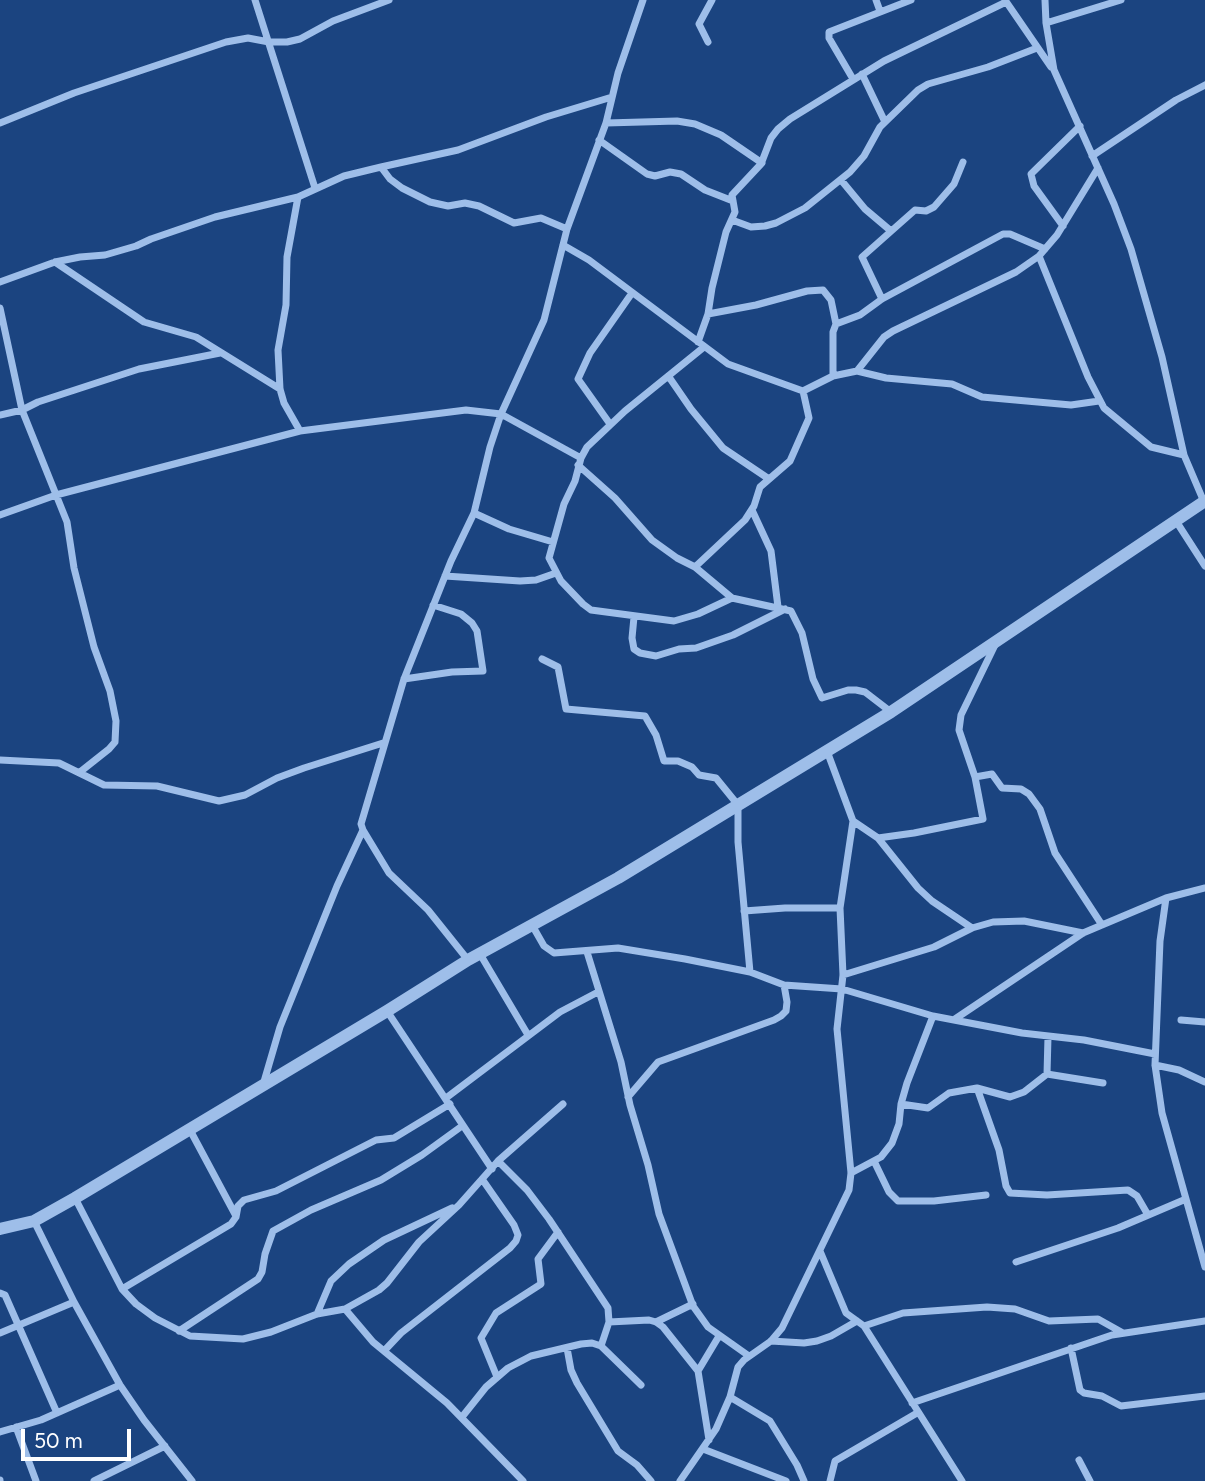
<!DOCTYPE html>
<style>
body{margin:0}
#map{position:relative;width:1205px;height:1481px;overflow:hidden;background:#1b4480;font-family:Figtree,sans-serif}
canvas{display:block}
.scale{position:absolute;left:21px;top:1429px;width:110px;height:32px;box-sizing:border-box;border:4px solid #fff;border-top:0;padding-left:9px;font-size:21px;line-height:24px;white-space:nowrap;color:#fff;-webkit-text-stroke:5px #1b4480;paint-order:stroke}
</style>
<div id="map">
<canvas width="1205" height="1481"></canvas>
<div class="scale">50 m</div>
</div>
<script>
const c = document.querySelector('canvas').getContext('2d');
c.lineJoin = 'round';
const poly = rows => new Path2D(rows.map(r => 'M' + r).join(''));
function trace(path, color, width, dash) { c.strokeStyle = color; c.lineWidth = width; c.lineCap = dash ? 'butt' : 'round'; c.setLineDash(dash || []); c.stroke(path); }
const minor = poly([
 [255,0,315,188],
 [876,0,880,11],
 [1005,0,1051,67],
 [1045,0,1046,23,1054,70,1114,204,1131,249,1162,357,1184,455,1204,502],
 [1046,23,1121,0],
 [708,42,699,24,712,0],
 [862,74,885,122],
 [853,79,829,38,829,32,911,0],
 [0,123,74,93,226,42,248,38,269,42,287,42,300,39,333,21,389,0],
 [606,123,677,121,695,124,721,135,762,163],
 [599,140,647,174,655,176,670,172,681,174,705,190,733,201],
 [1092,156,1176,100,1205,85],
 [381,167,458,150,546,117,612,97],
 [841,180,865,209,891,231],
 [298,197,287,257,286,305,278,350,280,389,284,403,300,431],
 [732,220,751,227,765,226,776,223,805,208,850,172,864,156,880,127,918,90,928,84,988,67,1037,48],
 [1063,226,1034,186,1031,174,1080,126],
 [563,245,589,260,728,364,803,391,833,376,857,371,886,378,952,384,982,397,1071,405,1099,401],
 [1039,256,1088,377,1104,408,1151,447,1184,455],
 [55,262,144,322,196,337,280,389],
 [0,282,55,262,80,257,105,255,136,246,151,239,215,217,298,197,344,176,381,167,390,179,402,188,430,202,448,206,465,203,479,206,514,223,541,218,567,229],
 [882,299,862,257,915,210,926,211,934,207,954,184,963,162],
 [0,308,22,410,67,522,74,568,94,647,110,691,116,721,115,742,109,749,80,772],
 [708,314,756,305,807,291,823,290,831,300,836,324],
 [698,342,708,314,712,288,726,232,735,212,732,195,761,164,771,138,778,129,790,119,884,61,1006,2],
 [704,347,625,411,587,447,581,458,575,481,564,504,549,558,561,581,583,604,591,610,674,621,698,614,732,598],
 [857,371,884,337,893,331,1016,272,1039,256,1057,235,1098,168],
 [833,376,833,332,836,324,860,315,882,299,1003,234,1010,234,1045,249],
 [669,377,691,409,723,448,769,479],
 [0,415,22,410,38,402,139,369,220,353],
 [610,424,578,379,590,353,632,293],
 [578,465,615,498,652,540,677,558,695,567,732,598,791,611,802,633,813,679,822,698,848,690,856,690,865,692,891,712],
 [752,510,771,551,778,607],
 [474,513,509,529,553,542],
 [0,515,56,495,300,431,466,410,501,414,581,458],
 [1176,521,1205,566],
 [695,567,745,520,754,506,760,487,790,461,809,418,803,391],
 [445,576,520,581,536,580,556,573],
 [634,617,632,638,634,649,640,653,656,656,679,649,696,648,733,635,785,609],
 [542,659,558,667,566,709,645,716,656,735,664,761,678,761,692,767,699,775,716,778,738,805,738,842,750,972],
 [404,679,452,672,483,671,477,631,472,623,461,614,433,605],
 [0,760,59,763,104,785,157,786,219,801,245,795,277,778,304,768,383,743],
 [975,777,992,774,1002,788,1021,789,1029,794,1040,809,1055,853,1102,925],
 [853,821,878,838,918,888,932,901,972,928],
 [363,830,389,873,428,910,468,960],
 [878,838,914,833,983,819,975,777,959,730,961,715,995,645],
 [1166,898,1160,941,1155,1065,1162,1113,1205,1267],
 [744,911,785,908,840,908],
 [532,925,544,946,554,953,618,948,685,959,750,972,784,985,842,989,933,1016,1022,1033,1084,1040,1155,1054],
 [587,952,621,1062,630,1105,648,1165,659,1214,693,1306,708,1327,749,1356],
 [480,954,528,1035],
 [843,975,934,947,972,928,993,922,1024,921,1083,933],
 [387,1011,492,1169],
 [955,1019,1083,933,1166,898,1205,888],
 [1181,1020,1205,1022],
 [1155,1065,1179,1070,1205,1082],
 [1047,1074,1048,1037],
 [263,1085,280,1027,337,886,363,830,361,824,404,679,451,561,474,513,490,447,501,414,544,320,567,229,606,123,618,73,643,0],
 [977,1088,999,1150,1006,1186,1010,1193,1047,1195,1128,1190,1137,1196,1148,1215],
 [628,1097,658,1062,774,1020,781,1016,786,1011,787,1002,784,985],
 [446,1098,560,1012,598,992],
 [901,1104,928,1108,949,1093,977,1088,1010,1097,1024,1092,1047,1074,1103,1083],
 [190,1130,236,1216],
 [498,1161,527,1190,549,1219,608,1308,609,1322,601,1346],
 [874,1161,889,1192,898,1201,934,1201,986,1195],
 [851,1173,881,1157,892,1143,899,1124,901,1104,907,1083,933,1016],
 [75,1198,122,1289,136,1304,155,1318,190,1336,243,1339,271,1332,317,1314,345,1309,373,1342,447,1403,523,1481],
 [34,1221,74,1302,120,1385,144,1420,192,1481],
 [820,1251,846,1313,864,1326,962,1481],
 [1016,1262,1118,1228,1186,1199],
 [122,1289,231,1224,236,1217,238,1206,244,1200,276,1191,376,1140,394,1138,450,1104],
 [0,1293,5,1295,57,1413],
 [345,1309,379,1290,387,1283,419,1242,459,1205,498,1161,563,1104],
 [317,1314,331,1281,349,1264,384,1240,452,1208],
 [609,1322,649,1320,656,1322,663,1327,698,1371,709,1440],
 [656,1322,693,1304],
 [864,1326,903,1313,987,1307,1015,1309,1049,1321,1098,1319,1123,1333],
 [179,1331,258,1279,262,1272,265,1254,273,1231,311,1210,381,1180,422,1155,462,1126],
 [0,1333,74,1302],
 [771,1341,804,1343,817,1341,831,1336,857,1321],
 [567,1348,571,1370,577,1383,618,1451,637,1465,651,1481],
 [1071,1348,1080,1390,1084,1393,1102,1396,1121,1406,1205,1396],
 [384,1351,401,1333,510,1248,516,1241,518,1235,514,1225,482,1179],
 [698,1371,719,1336],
 [497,1377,481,1338,496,1313,541,1284,538,1259,558,1232],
 [730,1397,770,1421,797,1465,804,1481],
 [912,1403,1112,1335,1205,1321],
 [462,1417,486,1387,508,1368,531,1356,581,1344,592,1343,601,1346,641,1385],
 [16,1427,36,1481],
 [0,1432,41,1420,120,1385],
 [703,1449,786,1481],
 [1079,1460,1090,1481],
 [0,1480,0,1481],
 [94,1481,165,1446],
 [680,1481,716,1429,730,1397,738,1367,744,1360,771,1341,782,1328,849,1190,851,1173,837,1029,843,975,840,908,853,821,827,751],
 [830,1481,835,1461,917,1413]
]);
const tertiary = poly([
 [0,1229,34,1221,75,1198,387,1011,468,960,618,878,891,712,1205,501]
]);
trace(minor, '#9ebee9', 7);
trace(tertiary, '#9ebee9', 12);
</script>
